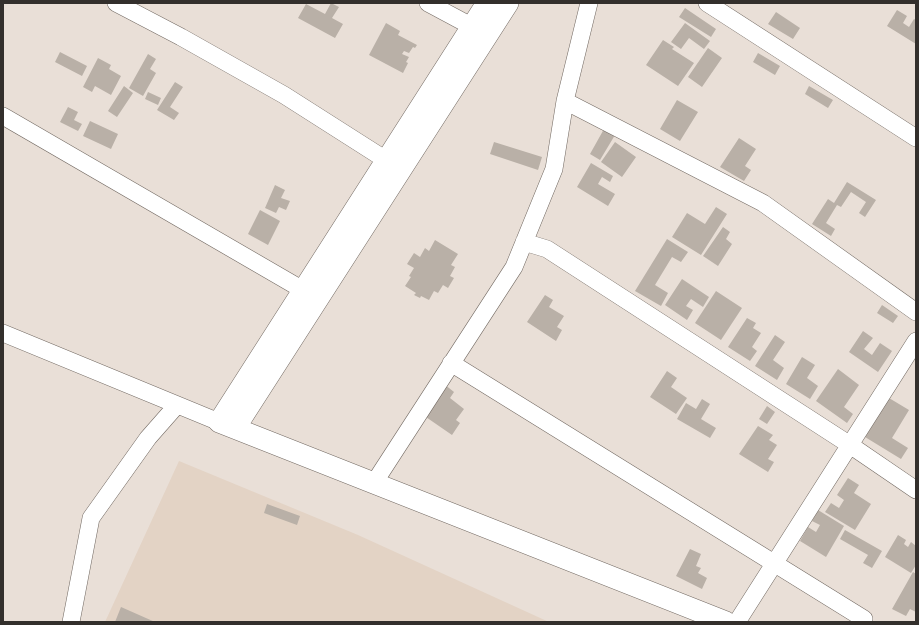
<!DOCTYPE html>
<style>
body{margin:0}
#map{position:relative;width:919px;height:625px;overflow:hidden;background:#e9dfd7;font-family:"Noto Sans",sans-serif}
canvas{display:block}
.frame{position:absolute;inset:0;border:4px solid #332f2c;pointer-events:none}
</style>
<div id="map">
<canvas width="919" height="625"></canvas>
<div class="frame"></div>
</div>
<script>
const c = document.querySelector('canvas').getContext('2d');
c.lineJoin = 'round';
function paint(path, color) { c.fillStyle = color; c.fill(path, 'evenodd'); }
const poly = rows => new Path2D(rows.map(r => 'M' + r).join(''));
function trace(path, color, width, dash) { c.strokeStyle = color; c.lineWidth = width; c.lineCap = dash ? 'butt' : 'round'; c.setLineDash(dash || []); c.stroke(path); }
const built = poly([
 [179,461,358,535,549,622,105,622]
]);
const building = poly([
 [331,3,339,7,332,18,343,24,335,38,298,18,306,4,325,14],
 [685,8,716,29,711,37,679,17],
 [897,10,907,16,903,23,909,27,914,19,916,20,916,44,887,26],
 [776,12,800,28,793,39,768,24],
 [386,23,400,31,398,35,417,45,415,48,413,47,409,53,404,51,402,54,409,57,406,62,408,63,403,73,369,55],
 [685,23,710,41,704,49,689,38,681,49,671,42],
 [663,40,674,47,672,49,694,63,678,86,646,65],
 [708,48,722,58,702,87,688,77],
 [60,52,87,66,82,76,55,62],
 [758,53,780,66,775,75,753,62],
 [148,54,156,59,150,69,156,73,143,96,129,88],
 [98,58,111,65,109,69,121,76,111,95,95,86,92,92,83,87],
 [175,82,183,87,170,107,179,113,174,120,157,110],
 [124,86,133,93,117,117,108,111],
 [809,86,833,100,828,108,805,94],
 [148,92,161,98,158,105,145,99],
 [677,100,698,112,680,141,660,129],
 [68,107,78,112,74,120,82,124,78,131,60,122],
 [90,121,118,134,111,149,83,136],
 [604,129,615,135,600,160,590,154],
 [739,138,756,149,745,166,751,170,744,181,720,167],
 [494,142,542,157,538,170,490,154],
 [615,142,636,157,622,177,601,162],
 [591,163,613,176,610,182,602,177,598,184,615,194,608,206,577,187],
 [847,182,876,200,865,217,859,213,866,202,851,192,841,207,837,205,826,223,835,229,831,236,812,224,828,199,834,203],
 [275,185,285,190,281,198,290,201,286,210,279,207,276,213,265,208],
 [716,207,727,214,701,255,672,237,687,213,705,224],
 [260,210,280,221,268,245,248,234],
 [723,227,730,232,726,239,732,244,718,266,703,256],
 [667,239,688,252,681,262,672,257,655,285,668,293,661,306,635,291],
 [435,240,458,254,451,265,455,267,450,276,454,278,448,288,443,285,438,293,434,291,429,300,421,296,420,298,414,295,416,293,405,286,411,277,409,276,414,268,407,264,414,253,420,257,425,248,429,251],
 [682,279,709,297,703,307,691,299,686,306,693,310,687,320,665,305],
 [716,291,742,308,721,340,695,323],
 [545,295,553,300,549,307,564,316,557,327,562,330,556,341,527,322],
 [882,305,898,316,893,323,877,313],
 [747,318,756,323,753,328,761,333,752,347,757,351,750,361,728,347],
 [863,331,873,338,864,349,872,355,880,343,892,351,878,372,849,352],
 [775,335,785,342,773,360,784,368,777,380,755,366],
 [802,357,815,365,807,378,818,386,810,399,786,384],
 [838,369,859,385,844,407,853,414,847,423,816,401],
 [667,371,677,378,671,387,687,398,676,414,650,397],
 [444,384,454,392,450,398,464,409,456,420,460,423,452,435,423,415],
 [889,398,909,410,892,438,908,448,901,459,865,437],
 [702,399,710,404,701,419,716,428,710,438,677,419,686,403,696,409],
 [767,406,775,412,767,424,759,419],
 [758,426,773,435,769,440,777,445,768,459,774,462,768,472,739,454],
 [848,478,859,485,854,493,871,504,855,530,825,512,831,503,839,508,844,500,837,495],
 [267,504,300,516,297,525,264,513],
 [818,510,844,526,826,557,800,541,808,527,816,532,820,525,812,521],
 [845,530,882,551,872,568,863,563,868,555,840,539],
 [898,535,906,540,904,544,908,547,911,542,916,546,916,565,911,573,885,557],
 [690,549,701,554,696,566,701,568,698,573,707,578,702,589,676,576],
 [913,572,916,574,916,612,910,609,906,616,892,609],
 [121,607,155,622,115,622]
]);
const minor = poly([
 [116,3,181,37,284,95,386,160],
 [428,3,471,26],
 [707,3,916,138],
 [565,101,763,203,916,312],
 [3,116,303,290],
 [524,242,547,249,850,445,916,490],
 [3,333,219,422],
 [451,363,864,619],
 [374,483,514,267,554,169,565,101,589,3],
 [71,622,91,518,148,438,177,405],
 [737,622,916,341]
]);
const tertiary = poly([
 [487,3,219,422,726,622],
 [235,428,508,3]
]);
paint(built, '#e3d3c5');
paint(building, '#b9b0a7');
trace(minor, '#736a63', 18);
trace(tertiary, '#736a63', 22);
trace(minor, '#fff', 17);
trace(tertiary, '#fff', 21);
</script>
